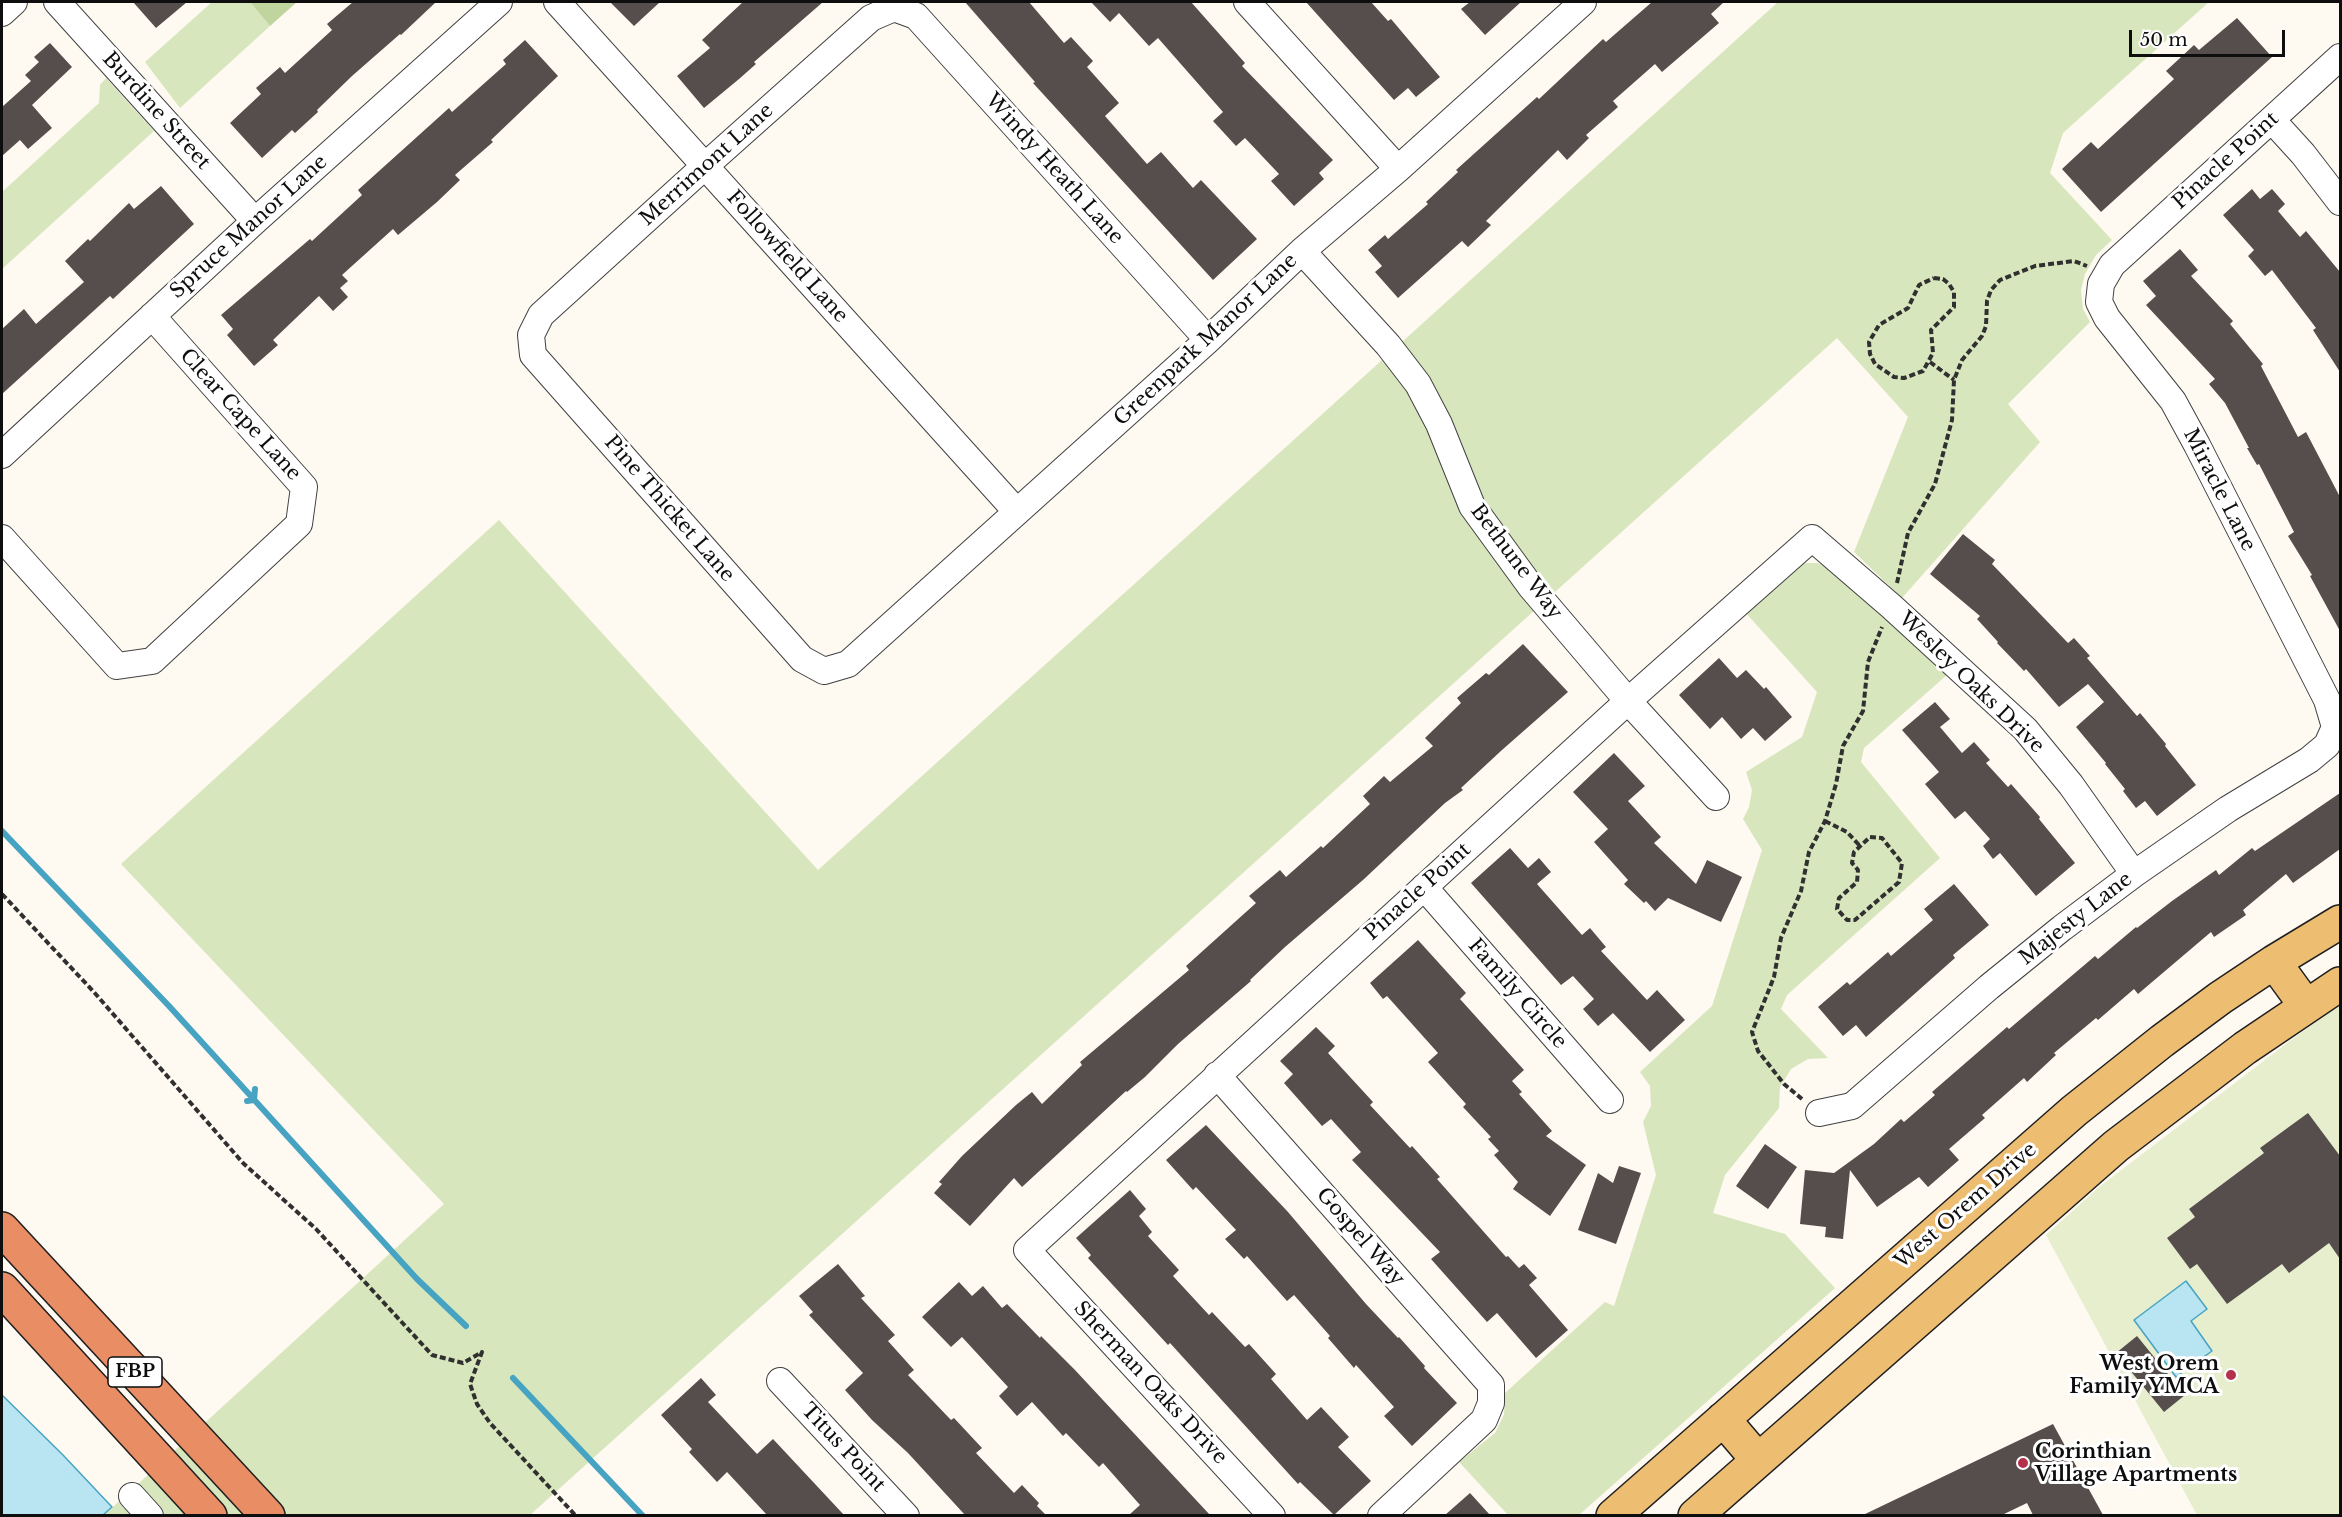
<!DOCTYPE html>
<style>
body{margin:0}
#map{position:relative;width:2342px;height:1517px;overflow:hidden;background:#fef9f1;font-family:"Libre Baskerville",serif}
canvas{display:block}
.frame{position:absolute;inset:0;border:3px solid #0e0e0e;pointer-events:none}
.scale{position:absolute;left:2129px;top:30px;width:156px;height:27px;box-sizing:border-box;border:3px solid #0e0e0e;border-top:0;padding-left:8px;font-size:18px;line-height:21px;white-space:nowrap;color:#0e0e0e;-webkit-text-stroke:4px #fff;paint-order:stroke}
</style>
<div id="map">
<canvas width="2342" height="1517"></canvas>
<div class="frame"></div>
<div class="scale">50 m</div>
</div>
<script>
const c = document.querySelector('canvas').getContext('2d');
c.lineJoin = 'round';
function paint(path, color) { c.fillStyle = color; c.fill(path, 'evenodd'); }
const poly = rows => new Path2D(rows.map(r => 'M' + r).join(''));
function trace(path, color, width, dash) { c.strokeStyle = color; c.lineWidth = width; c.lineCap = dash ? 'butt' : 'round'; c.setLineDash(dash || []); c.stroke(path); }
function label(font, color, halo, rows, align = 'center') {
  c.font = font + ' "Libre Baskerville",serif'; c.lineWidth = 6; c.setLineDash([]); c.textBaseline = 'middle'; c.strokeStyle = halo; c.fillStyle = color; for (const [text, x, y, turn = 0] of rows) {
    c.save(); c.translate(x, y); c.rotate((+turn || 0) * Math.PI / 180); c.textAlign = isNaN(turn) ? turn : align; if (halo) c.strokeText(text, 0, 0); c.fillText(text, 0, 0); c.restore();
  }
}
const green = poly([
 [212,2,250,2,270,26,180,108,145,62],
 [1778,2,2209,2,2063,133,2050,173,2112,240,2096,255,2085,274,2081,290,2083,309,2090,322,2008,404,2040,442,1902,598,1854,552,1908,417,1837,338,530,1515,103,1516,444,1204,121,864,499,520,818,870],
 [106,78,154,131,2,269,2,192,99,103,100,85],
 [1803,563,1818,563,1831,570,1948,674,1864,748,1861,762,1940,858,1787,995,1781,1009,1828,1058,1808,1059,1791,1069,1780,1087,1779,1108,1725,1175,1713,1213,1785,1234,1835,1288,1579,1515,1508,1515,1459,1462,1495,1433,1504,1415,1505,1393,1605,1302,1614,1306,1656,1175,1643,1122,1651,1106,1650,1086,1640,1072,1712,1006,1762,850,1743,819,1749,807,1752,790,1746,772,1802,737,1817,692,1744,611,1790,569]
]);
const forest = poly([
 [250,2,297,2,270,26]
]);
const pitch = poly([
 [2340,1005,2340,1515,2197,1515,2046,1235,2098,1188,2291,1040]
]);
const water = poly([
 [2186,1281,2207,1309,2191,1321,2212,1351,2176,1377,2134,1320,2186,1281],
 [2,1395,63,1455,112,1507,103,1515,2,1515,2,1395]
]);
const stream = poly([
 [2,831,169,1006,417,1279,466,1326],
 [247,1101,254,1100,255,1089],
 [513,1378,643,1516]
]);
const building = poly([
 [133,2,187,2,156,28],
 [353,2,436,2,401,35,400,34,352,76,317,110,318,112,295,133,292,130,262,158,230,123,261,94,256,88,280,67,285,73,332,30,327,24],
 [610,2,660,2,634,26],
 [743,2,823,2,754,62,756,64,739,79,704,108,677,76,710,48,702,40],
 [965,2,1029,2,1064,43,1071,37,1093,61,1087,67,1119,103,1105,116,1147,164,1161,152,1193,188,1201,180,1257,239,1213,280,1033,83,1035,82],
 [1091,2,1191,2,1245,63,1242,66,1333,160,1319,173,1324,179,1294,206,1271,181,1279,174,1245,138,1236,146,1213,121,1223,112,1158,38,1149,46,1119,13,1110,22],
 [1306,2,1371,2,1388,21,1391,19,1440,77,1416,97,1408,88,1394,100],
 [1470,2,1521,2,1485,35,1461,9],
 [1652,2,1724,2,1711,14,1719,23,1662,72,1655,64,1613,101,1618,107,1586,135,1589,138,1567,160,1558,150,1486,221,1491,225,1468,247,1462,241,1398,298,1375,272,1382,266,1368,250,1385,235,1388,239,1428,204,1426,202,1458,172,1456,170,1537,97,1539,99,1603,39,1606,42],
 [2237,18,2272,57,2101,212,2062,169,2091,142,2098,149,2174,79,2166,71,2194,45,2199,50],
 [525,40,558,76,491,140,493,142,455,175,460,180,437,202,398,235,393,229,342,275,348,281,340,288,348,297,333,311,319,296,273,340,278,345,254,366,227,335,233,329,221,315,310,239,312,241,362,195,358,190,449,108,452,112,506,64,503,60],
 [50,43,72,67,32,105,52,128,28,149,20,140,2,156,2,107,31,81,25,75,39,62,34,57],
 [161,186,194,224,113,299,110,296,2,394,2,329,24,309,36,324,84,282,65,261,88,239,90,241,129,203,134,209],
 [2252,189,2260,199,2272,189,2285,204,2278,211,2300,237,2306,231,2340,272,2340,372,2313,330,2316,328,2272,270,2265,276,2248,256,2254,250,2223,215],
 [2180,249,2198,270,2191,276,2233,321,2230,324,2263,364,2261,366,2298,437,2306,432,2340,497,2340,631,2310,576,2312,575,2288,536,2294,532,2259,464,2257,465,2247,448,2249,448,2225,403,2209,384,2215,379,2146,305,2156,296,2143,281],
 [1963,534,1995,560,1992,564,2068,643,2074,638,2090,656,2087,658,2137,716,2140,713,2166,744,2165,746,2196,785,2157,816,2145,801,2136,808,2123,791,2125,789,2105,764,2106,763,2076,727,2104,702,2088,684,2059,707,2026,669,2024,671,1997,643,1998,642,1977,619,1980,616,1930,574],
 [1523,644,1568,692,1502,750,1461,788,1463,790,1445,803,1363,880,1285,947,1250,980,1251,981,1178,1044,1145,1077,1127,1092,1126,1091,1022,1187,1014,1178,970,1226,934,1193,942,1184,939,1182,962,1156,1016,1105,1032,1092,1042,1104,1082,1065,1080,1062,1189,970,1186,966,1256,903,1249,896,1280,870,1286,877,1321,846,1323,848,1370,804,1363,796,1384,776,1390,782,1433,746,1425,738,1461,703,1457,698,1486,673,1489,675],
 [1719,658,1737,678,1746,670,1764,689,1766,687,1792,717,1765,741,1753,728,1741,739,1722,717,1710,729,1679,695],
 [1935,702,1950,719,1940,727,1962,753,1974,742,1990,760,1986,763,2008,787,2011,784,2040,817,2039,819,2075,863,2036,896,2000,853,1993,859,1983,846,1990,839,1965,811,1955,819,1925,784,1939,772,1902,730],
 [1614,753,1645,786,1628,801,1661,837,1654,843,1696,884,1707,860,1742,877,1721,922,1668,898,1655,911,1646,901,1644,903,1624,884,1628,880,1594,842,1608,829,1573,792],
 [2340,793,2340,849,2293,883,2286,874,2243,910,2246,915,2214,937,2211,932,2138,994,2134,989,2098,1020,2096,1018,2054,1053,2056,1055,2027,1082,2024,1078,1982,1115,1985,1118,1949,1149,1959,1160,1928,1187,1919,1177,1877,1207,1850,1170,1843,1239,1825,1237,1826,1227,1800,1224,1805,1170,1834,1173,1874,1144,1901,1119,1904,1122,1935,1095,1932,1092,2007,1027,2009,1029,2095,956,2098,959,2136,927,2137,928,2172,901,2216,870,2219,875,2252,848,2255,851],
 [1510,848,1528,868,1539,858,1551,872,1537,884,1582,935,1590,928,1606,947,1601,951,1647,1000,1657,990,1685,1020,1650,1052,1613,1013,1598,1026,1583,1009,1594,999,1573,976,1561,985,1471,883],
 [1954,884,1989,925,1953,955,1955,958,1866,1037,1856,1025,1843,1036,1818,1007,1847,982,1850,985,1888,952,1891,956,1933,920,1924,909],
 [1418,940,1466,993,1460,999,1524,1070,1512,1081,1522,1092,1519,1094,1552,1131,1546,1136,1586,1165,1550,1216,1513,1189,1518,1182,1494,1155,1499,1151,1488,1139,1491,1137,1463,1107,1466,1104,1428,1062,1438,1053,1387,996,1383,999,1370,983],
 [1316,1027,1335,1046,1328,1053,1373,1102,1370,1105,1410,1148,1412,1146,1440,1177,1437,1179,1506,1257,1508,1256,1519,1268,1524,1264,1537,1278,1529,1285,1568,1330,1536,1358,1497,1313,1487,1322,1431,1259,1440,1252,1352,1160,1361,1152,1331,1119,1322,1126,1284,1083,1293,1074,1280,1061],
 [2308,1113,2340,1156,2340,1259,2329,1243,2289,1273,2282,1264,2227,1304,2197,1264,2190,1269,2167,1238,2195,1217,2189,1209,2264,1153,2260,1148],
 [1206,1125,1288,1212,1366,1304,1398,1338,1399,1337,1425,1366,1424,1368,1457,1403,1412,1446,1384,1416,1394,1407,1356,1365,1354,1368,1328,1338,1330,1336,1294,1295,1287,1301,1247,1256,1244,1259,1225,1239,1236,1230,1196,1187,1193,1190,1166,1160],
 [1765,1144,1797,1167,1768,1209,1736,1186],
 [1619,1166,1641,1173,1616,1244,1578,1230,1598,1173,1613,1183],
 [1130,1190,1146,1209,1139,1216,1152,1232,1148,1236,1179,1270,1173,1276,1209,1315,1212,1312,1245,1347,1249,1344,1276,1374,1271,1379,1307,1420,1321,1407,1349,1437,1338,1447,1371,1481,1334,1515,1300,1482,1298,1484,1170,1343,1168,1345,1088,1258,1091,1255,1076,1238],
 [838,1264,865,1296,861,1298,895,1335,888,1341,914,1370,908,1375,951,1420,954,1418,982,1448,976,1453,1014,1493,1022,1485,1039,1503,1037,1506,1046,1515,965,1515,908,1453,872,1420,845,1390,863,1373,809,1315,813,1312,799,1296],
 [959,1282,972,1296,983,1286,1002,1308,1007,1304,1040,1338,1041,1336,1075,1370,1210,1515,1129,1515,1140,1505,1103,1463,1099,1467,1066,1433,1063,1436,1032,1402,1017,1416,999,1396,1008,1387,962,1337,951,1347,922,1317],
 [2137,1336,2185,1395,2164,1412,2116,1353],
 [701,1378,716,1395,708,1402,757,1454,773,1439,844,1515,767,1515,727,1472,717,1482,689,1452,692,1449,661,1415],
 [2053,1424,2103,1515,2033,1515,2027,1503,2002,1515,1863,1515],
 [1470,1493,1490,1515,1445,1515]
]);
const path = poly([
 [1934,278,1943,279,1949,284,1954,292,1954,307,1931,330,1933,353,1923,371,1904,378,1894,377,1875,364,1870,354,1869,342,1879,325,1908,308,1919,285,1934,278],
 [1930,362,1954,380],
 [1897,583,1908,533,1935,484,1952,420,1954,380,1962,360,1982,336,1986,326,1987,301,1991,290,2000,280,2035,266,2074,261,2087,266],
 [1825,821,1847,832,1860,846],
 [1870,837,1882,838,1902,863,1899,882,1855,920,1847,920,1837,909,1839,898,1857,882,1858,870,1852,863,1854,852,1870,837],
 [2,894,93,991,243,1163,316,1229,432,1355,463,1363,482,1352,470,1384,477,1404,490,1423,576,1516],
 [1802,1099,1784,1084,1758,1051,1752,1032,1774,977,1781,938,1801,891,1809,852,1825,821,1836,784,1843,746,1863,711,1868,662,1882,627]
]);
const minor = poly([
 [57,2,255,221],
 [557,2,1017,512],
 [1247,2,1398,169],
 [2,13,14,2],
 [2272,120,2303,154,2340,202],
 [1302,251,1388,345,1418,384,1439,424,1472,506,1531,587,1628,701,1716,797],
 [1208,340,916,16,894,8,871,18,705,166,541,315,531,335,533,355,802,659,824,671,848,664,1208,340,1302,251,1398,169,1583,2],
 [2,455,255,221,499,2],
 [2,538,117,666,152,661,299,524,304,487,152,316],
 [1424,887,1610,1100],
 [1217,1075,1491,1385,1491,1403,1484,1420,1381,1516],
 [1819,1113,1852,1106,1989,987,2062,928,2134,874,2228,809,2309,760,2327,745,2335,727,2327,700,2197,445,2173,401,2107,318,2099,302,2101,284,2112,265,2340,57],
 [780,1381,906,1516],
 [132,1496,150,1516],
 [1272,1516,1027,1250,1628,701,1812,538,1892,607,2025,729,2071,785,2134,874]
]);
const major = poly([
 [2274,962,2306,1006],
 [1723,1419,1758,1460],
 [1613,1516,2074,1111,2162,1041,2220,998,2274,962,2340,922],
 [1695,1516,2116,1146,2245,1048,2340,984]
]);
const highway = poly([
 [2,1229,268,1516],
 [2,1289,210,1516]
]);
const markers = [
 [2231,1375,6,"#b3314b"],
 [2023,1463,6,"#b3314b"]
];
const shields = [
 [135,1372,54]
];
const shieldNames = [
 ["FBP",135,1372]
];
const streetNames = [
 ["Burdine Street",156,111,48],
 ["Pinacle Point",2226,161,-42],
 ["Merrimont Lane",707,165,-42],
 ["Windy Heath Lane",1054,169,48],
 ["Spruce Manor Lane",249,227,-42],
 ["Followfield Lane",787,257,48],
 ["Greenpark Manor Lane",1206,340,-43],
 ["Clear Cape Lane",240,415,48],
 ["Miracle Lane",2219,490,63],
 ["Pine Thicket Lane",669,509,49],
 ["Bethune Way",1516,562,53],
 ["Wesley Oaks Drive",1971,683,44],
 ["Pinacle Point",1418,892,-42],
 ["Majesty Lane",2076,919,-38],
 ["Family Circle",1517,994,49],
 ["West Orem Drive",1966,1206,-41],
 ["Gospel Way",1360,1237,49],
 ["Sherman Oaks Drive",1150,1383,47],
 ["Titus Point",843,1448,47]
];
const poiNames = [
 ["West Orem",2219,1364],
 ["Family YMCA",2219,1387],
 ["Corinthian",2035,1452,"left"],
 ["Village Apartments",2035,1475,"left"]
];
paint(green, '#d8e6bd');
paint(forest, '#bfd59d');
paint(pitch, '#e7eece');
paint(water, '#b9e4f1');
trace(water, '#46a3c2', 1.5);
trace(stream, '#46a3c2', 6);
paint(building, '#564e4c');
trace(minor, '#414141', 28);
trace(major, '#1f1f1f', 36);
trace(highway, '#1f1f1f', 36);
trace(path, '#303030', 4, [6, 3]);
trace(minor, '#fff', 26);
trace(major, '#edbd72', 33);
trace(highway, '#e88d64', 33);
for (const [x, y, r, color] of markers) { const dot = new Path2D(); dot.arc(x, y, r, 0, 2 * Math.PI); c.fillStyle = color; c.fill(dot); trace(dot, '#fff', 2); }
for (const [x, y, w] of shields) { const box = new Path2D(); box.roundRect(x - w / 2, y - 15, w, 30, 4.5); c.fillStyle = '#fff'; c.fill(box); trace(box, '#0e0e0e', 1.5); }
label('bold 18px', '#0e0e0e', null, shieldNames);
label('20px', '#0e0e0e', '#fff', streetNames);
label('bold 20px', '#0e0e0e', '#fff', poiNames, 'right');
</script>
